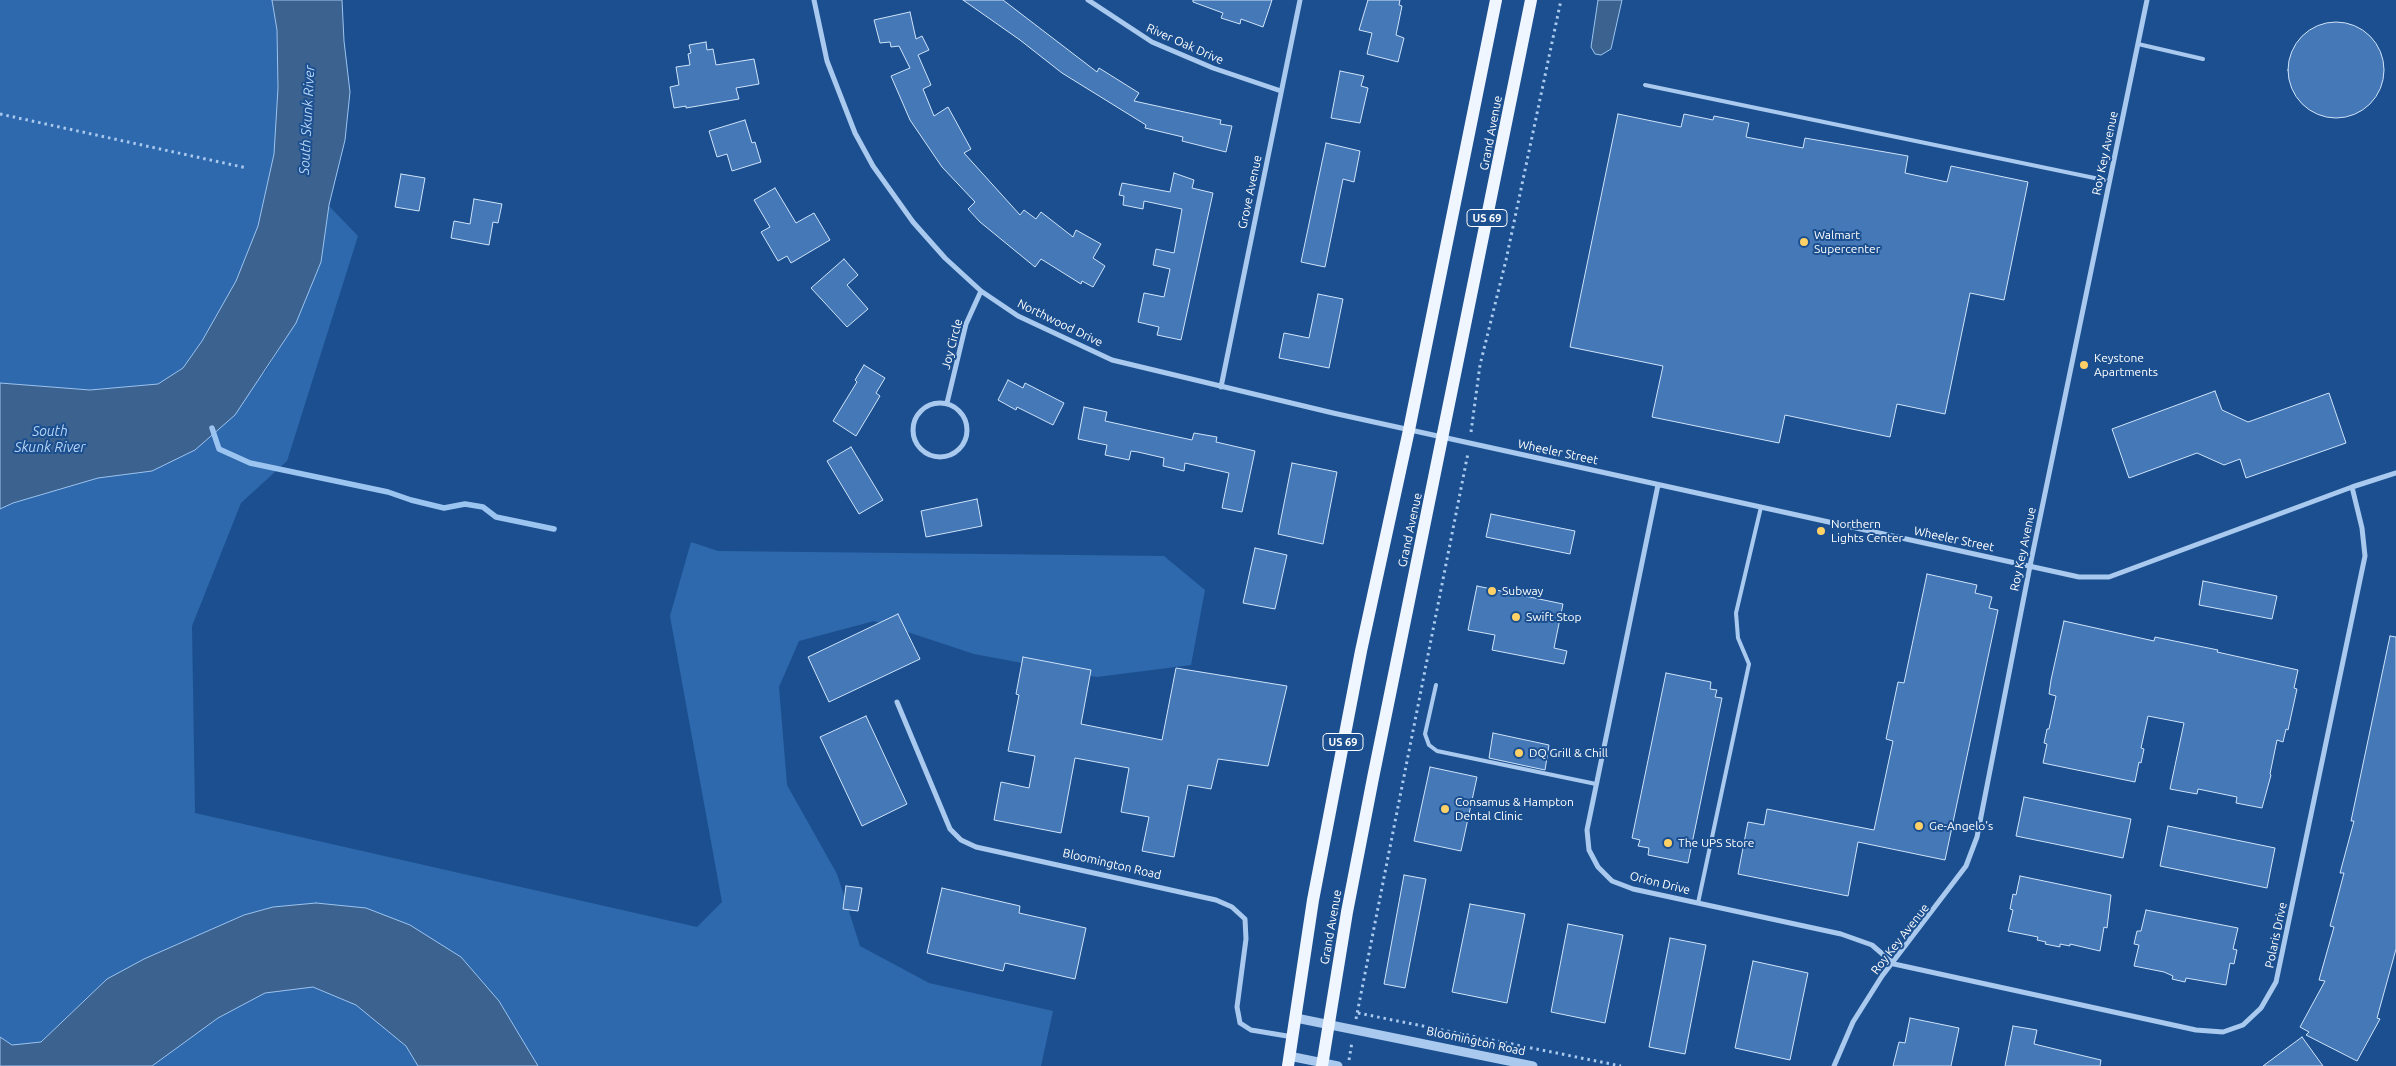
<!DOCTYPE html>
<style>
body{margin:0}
canvas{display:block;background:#1b4f8f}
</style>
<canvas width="2396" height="1066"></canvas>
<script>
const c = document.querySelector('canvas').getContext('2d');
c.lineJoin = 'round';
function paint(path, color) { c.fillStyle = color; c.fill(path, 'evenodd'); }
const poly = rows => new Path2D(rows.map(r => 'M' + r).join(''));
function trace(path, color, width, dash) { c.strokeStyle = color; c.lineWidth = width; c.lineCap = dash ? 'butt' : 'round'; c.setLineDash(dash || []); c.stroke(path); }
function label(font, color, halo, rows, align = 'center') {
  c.font = font + ' Ubuntu,sans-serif'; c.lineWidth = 4; c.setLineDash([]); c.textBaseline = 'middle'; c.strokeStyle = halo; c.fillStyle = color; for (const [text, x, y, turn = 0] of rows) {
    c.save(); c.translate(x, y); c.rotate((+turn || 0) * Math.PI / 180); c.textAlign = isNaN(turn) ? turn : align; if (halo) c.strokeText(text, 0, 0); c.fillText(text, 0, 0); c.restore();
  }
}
const green = poly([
 [0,0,272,0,277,30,278,88,275,154,258,226,237,281,202,341,183,368,158,384,90,390,0,383],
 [329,206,358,236,287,461,241,503,192,626,195,813,697,927,722,902,670,616,691,542,718,551,1164,556,1205,590,1191,665,1097,677,974,654,874,621,799,641,779,687,787,785,837,874,860,946,929,983,1053,1011,1041,1066,538,1066,499,1001,461,957,316,903,273,907,244,915,144,959,107,979,41,1042,12,1045,0,1037,0,509,13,503,98,478,152,471,265,372,296,322,321,262],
 [313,987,356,1005,406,1046,418,1066,152,1066,218,1018,265,993]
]);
const water = poly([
 [272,0,342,0,344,41,350,92,345,140,329,205,321,262,296,323,235,415,195,450,152,471,98,478,13,503,0,509,0,383,90,390,158,384,183,368,202,341,236,281,258,226,274,154,278,88,277,30,272,0],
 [1598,0,1622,0,1611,49,1601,55,1595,54,1591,47,1598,0],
 [316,903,366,908,410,925,461,957,499,1001,538,1066,418,1066,406,1046,356,1005,313,987,265,993,218,1018,152,1066,0,1066,0,1037,12,1045,41,1042,107,979,144,959,244,915,273,907,316,903]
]);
const stream = poly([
 [212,428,219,449,250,463,388,492,411,500,444,508,465,504,483,507,496,517,554,529]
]);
const building = poly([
 [963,0,1003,0,1097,72,1099,68,1139,93,1134,101,1221,120,1220,124,1232,126,1226,152,1182,141,1183,137,1145,128,1146,125,1062,73,1020,40,963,0],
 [1193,0,1272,0,1263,27,1241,19,1240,24,1221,18,1223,13,1193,2,1193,0],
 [1368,0,1400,0,1399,5,1402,6,1396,35,1404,38,1398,62,1367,54,1372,33,1359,30,1368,0],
 [910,12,916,39,922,36,929,50,918,55,931,85,923,89,934,116,948,107,971,149,964,153,1020,215,1024,210,1036,219,1041,212,1073,237,1076,230,1101,244,1093,258,1105,266,1093,287,1082,281,1081,284,1041,259,1035,267,980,222,968,209,975,202,942,167,910,120,891,76,910,68,899,46,891,47,890,42,880,43,874,20,910,12],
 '2288 70a48 48 0 1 1 96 0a48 48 0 1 1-96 0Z',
 [706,42,707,50,713,49,716,65,754,59,759,84,736,88,739,99,686,108,686,106,674,108,670,87,679,85,676,67,690,65,688,54,691,53,689,45,706,42],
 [1340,71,1364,76,1361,86,1368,88,1360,123,1331,118,1340,71],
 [1618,114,1681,127,1684,114,1713,120,1714,116,1749,123,1746,137,1803,148,1805,138,1908,156,1905,173,1947,182,1951,166,2028,182,2004,300,1970,293,1945,414,1897,404,1890,437,1785,415,1779,443,1652,417,1663,366,1570,347,1618,114],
 [745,120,752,143,755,142,761,162,732,171,727,154,717,157,709,131,745,120],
 [1326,143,1360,151,1354,182,1343,179,1325,267,1301,262,1326,143],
 [1174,173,1194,180,1192,188,1213,193,1181,340,1157,335,1159,327,1138,322,1144,293,1164,297,1170,269,1153,265,1156,249,1174,253,1182,209,1144,201,1143,209,1123,205,1124,196,1119,195,1122,183,1170,192,1174,173],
 [401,174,425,178,419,211,395,207,401,174],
 [775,188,796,223,814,213,830,240,791,263,787,256,778,261,761,232,770,227,754,200,775,188],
 [474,199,502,204,498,223,493,222,489,245,451,238,454,221,470,224,474,199],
 [844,259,858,275,847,285,868,309,847,327,811,288,844,259],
 [1318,294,1343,299,1329,368,1279,358,1284,333,1309,338,1318,294],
 [864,365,885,378,876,393,880,396,856,436,833,421,857,382,855,380,864,365],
 [1008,380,1023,388,1025,383,1064,403,1053,425,1017,407,1016,410,998,400,1008,380],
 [2215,391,2222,410,2248,422,2329,393,2346,443,2246,478,2240,459,2224,465,2197,453,2129,478,2112,429,2215,391],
 [1084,407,1107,412,1105,421,1192,440,1194,433,1217,437,1216,442,1255,451,1242,512,1222,508,1229,473,1185,463,1184,471,1163,466,1164,458,1138,452,1131,451,1129,460,1105,455,1107,445,1078,439,1084,407],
 [851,447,883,500,859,514,827,461,851,447],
 [1292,463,1337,472,1323,544,1278,534,1292,463],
 [977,499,982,526,926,537,921,511,977,499],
 [1491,514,1575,531,1570,554,1486,537,1491,514],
 [1255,548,1287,555,1275,609,1243,603,1255,548],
 [1927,574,1977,585,1975,593,1992,597,1989,608,1998,610,1945,860,1858,842,1848,896,1738,874,1748,822,1764,825,1767,809,1874,830,1893,741,1886,739,1898,682,1904,683,1927,574],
 [2203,581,2277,596,2272,619,2199,605,2203,581],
 [1477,586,1563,604,1554,648,1567,651,1564,664,1492,650,1495,635,1468,630,1477,586],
 [898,614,920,659,829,702,808,657,898,614],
 [2064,621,2154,641,2155,637,2218,650,2217,652,2298,670,2294,688,2297,689,2288,730,2286,729,2283,742,2277,740,2270,774,2271,775,2262,808,2236,803,2237,797,2198,789,2197,794,2170,789,2184,723,2148,716,2141,748,2144,749,2141,763,2139,762,2135,782,2043,763,2047,744,2044,743,2047,729,2049,729,2056,696,2049,694,2051,680,2064,621],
 [2390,636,2396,637,2396,949,2377,1018,2380,1019,2357,1061,2306,1035,2309,1032,2300,1027,2325,981,2319,980,2334,927,2330,926,2344,873,2340,873,2354,821,2351,821,2390,636],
 [1023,657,1091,670,1081,724,1162,740,1176,668,1287,686,1268,766,1218,759,1211,789,1188,785,1174,857,1142,851,1149,817,1121,812,1129,768,1075,758,1061,833,994,820,1001,782,1029,788,1035,756,1008,751,1019,695,1016,694,1023,657],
 [1666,673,1711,682,1710,689,1717,690,1715,697,1722,698,1688,863,1648,855,1649,848,1638,846,1640,840,1632,838,1666,673],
 [866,716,907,804,862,826,820,737,866,716],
 [1493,733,1549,745,1545,770,1489,758,1493,733],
 [1430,767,1477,777,1461,851,1414,841,1430,767],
 [2024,797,2131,819,2123,858,2016,836,2024,797],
 [2168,826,2275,848,2267,888,2160,866,2168,826],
 [1404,875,1426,879,1405,988,1384,984,1404,875],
 [2020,876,2111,895,2107,928,2104,927,2100,951,2070,944,2070,946,2060,944,2060,947,2045,944,2046,942,2037,940,2038,937,2008,931,2013,910,2010,909,2013,894,2016,895,2020,876],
 [846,886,862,888,858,911,843,909,846,886],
 [942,888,1020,906,1019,913,1086,928,1075,979,1005,963,1003,971,927,953,942,888],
 [1470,904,1525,914,1507,1003,1452,992,1470,904],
 [2146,910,2238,928,2233,949,2237,950,2234,964,2230,963,2226,985,2186,978,2185,982,2172,979,2173,976,2164,972,2134,966,2139,945,2134,944,2137,931,2141,931,2146,910],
 [1568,924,1623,935,1605,1023,1551,1012,1568,924],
 [1670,938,1706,945,1685,1054,1649,1047,1670,938],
 [1753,961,1808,973,1790,1060,1735,1048,1753,961],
 [1910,1018,1959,1028,1951,1066,1893,1066,1899,1042,1905,1043,1910,1018],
 [2013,1026,2037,1030,2034,1044,2101,1060,2100,1066,2005,1066,2013,1026],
 [2302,1037,2323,1066,2263,1066,2302,1037]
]);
const path = poly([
 [0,114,247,168],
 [1471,432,1480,365,1506,260,1561,0],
 [1358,1013,1621,1066],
 [1356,1019,1468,453],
 [1349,1060,1352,1042]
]);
const service = poly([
 [2138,44,2203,59],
 [1645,85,2109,181],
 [1436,685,1425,734,1429,745,1437,751,1596,784],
 [1698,903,1749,664,1738,638,1736,613,1761,507]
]);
const minor = poly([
 [814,0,827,61,855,133,873,166,913,222,945,258,981,291,1018,316,1112,360,1333,413,2079,577,2109,577,2352,487,2396,473],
 [1088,0,1152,42,1213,68,1281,91],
 [1221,387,1300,0],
 '913 430a27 27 0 1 1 54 0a27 27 0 1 1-54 0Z',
 [947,403,966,324,981,291],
 [1658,485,1587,830,1589,850,1598,867,1612,881,1633,889,1841,934,1872,945,1894,964,2196,1030,2223,1032,2243,1025,2261,1008,2276,982,2365,556,2362,528,2352,487],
 [897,702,950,829,961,840,976,847,1216,900,1232,907,1245,919,1246,939,1237,1007,1240,1023,1251,1030,1293,1037],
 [1834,1066,1853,1022,1882,976,1966,866,1977,837,2030,566,2147,0]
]);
const tertiary = poly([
 [1296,1018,1533,1066],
 [1289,1056,1338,1066]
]);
const primary = poly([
 [1288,1066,1313,900,1361,651,1409,430,1496,0],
 [1322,1066,1347,912,1373,778,1531,0]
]);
const markers = [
 [1804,242,5,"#ffd166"],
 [2084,365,5,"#ffd166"],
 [1821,531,5,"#ffd166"],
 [1492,591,5,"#ffd166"],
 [1516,617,5,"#ffd166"],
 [1519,753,5,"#ffd166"],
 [1445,809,5,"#ffd166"],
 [1919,826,5,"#ffd166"],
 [1668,843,5,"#ffd166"]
];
const shields = [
 [1487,218,40],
 [1343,742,40]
];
const shieldNames = [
 ["US 69",1487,218],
 ["US 69",1343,742]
];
const streetNames = [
 ["River Oak Drive",1185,44,24],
 ["Grand Avenue",1491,133,-79],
 ["Roy Key Avenue",2105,153,-78],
 ["Grove Avenue",1250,192,-78],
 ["Northwood Drive",1060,323,26],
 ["Joy Circle",952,344,-75],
 ["Wheeler Street",1558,452,12],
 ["Grand Avenue",1410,530,-78],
 ["Wheeler Street",1954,539,12],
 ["Roy Key Avenue",2023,549,-78],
 ["Bloomington Road",1112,864,13],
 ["Orion Drive",1660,883,14],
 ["Grand Avenue",1331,927,-80],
 ["Polaris Drive",2276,935,-78],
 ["Roy Key Avenue",1900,939,-52],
 ["Bloomington Road",1476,1041,12]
];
const poiNames = [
 ["Walmart",1814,235],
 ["Supercenter",1814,249],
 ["Keystone",2094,358],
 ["Apartments",2094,372],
 ["Northern",1831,524],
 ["Lights Center",1831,538],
 ["Subway",1502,591],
 ["Swift Stop",1526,617],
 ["DQ Grill & Chill",1529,753],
 ["Consamus & Hampton",1455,802],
 ["Dental Clinic",1455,816],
 ["Ge-Angelo's",1929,826],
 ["The UPS Store",1678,843]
];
const waterNames = [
 ["South Skunk River",307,120,-87],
 ["South",50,431],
 ["Skunk River",50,447]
];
paint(green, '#2e69ad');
paint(water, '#3c6290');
trace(water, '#9cc4f0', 1);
trace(stream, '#9cc4f0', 5.5);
paint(building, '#4478b7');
trace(building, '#cfe3fa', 1);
trace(path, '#a9c9ee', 3, [2.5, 4]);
trace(service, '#a9c9ee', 4);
trace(minor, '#a9c9ee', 5);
trace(tertiary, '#a9c9ee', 9);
trace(primary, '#f0f6ff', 12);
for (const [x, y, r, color] of markers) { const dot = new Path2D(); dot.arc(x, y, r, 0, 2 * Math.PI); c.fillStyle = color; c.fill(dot); trace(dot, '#1b4f8f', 2); }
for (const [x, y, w] of shields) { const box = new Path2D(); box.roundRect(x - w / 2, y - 8.5, w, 17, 4); c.fillStyle = '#1b4f8f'; c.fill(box); trace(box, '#fff', 1); }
label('bold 11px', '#fff', null, shieldNames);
label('12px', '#fff', '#1b4f8f', streetNames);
label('12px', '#fff', '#1b4f8f', poiNames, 'left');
label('italic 14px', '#b5d3f5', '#1b4f8f', waterNames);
</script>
